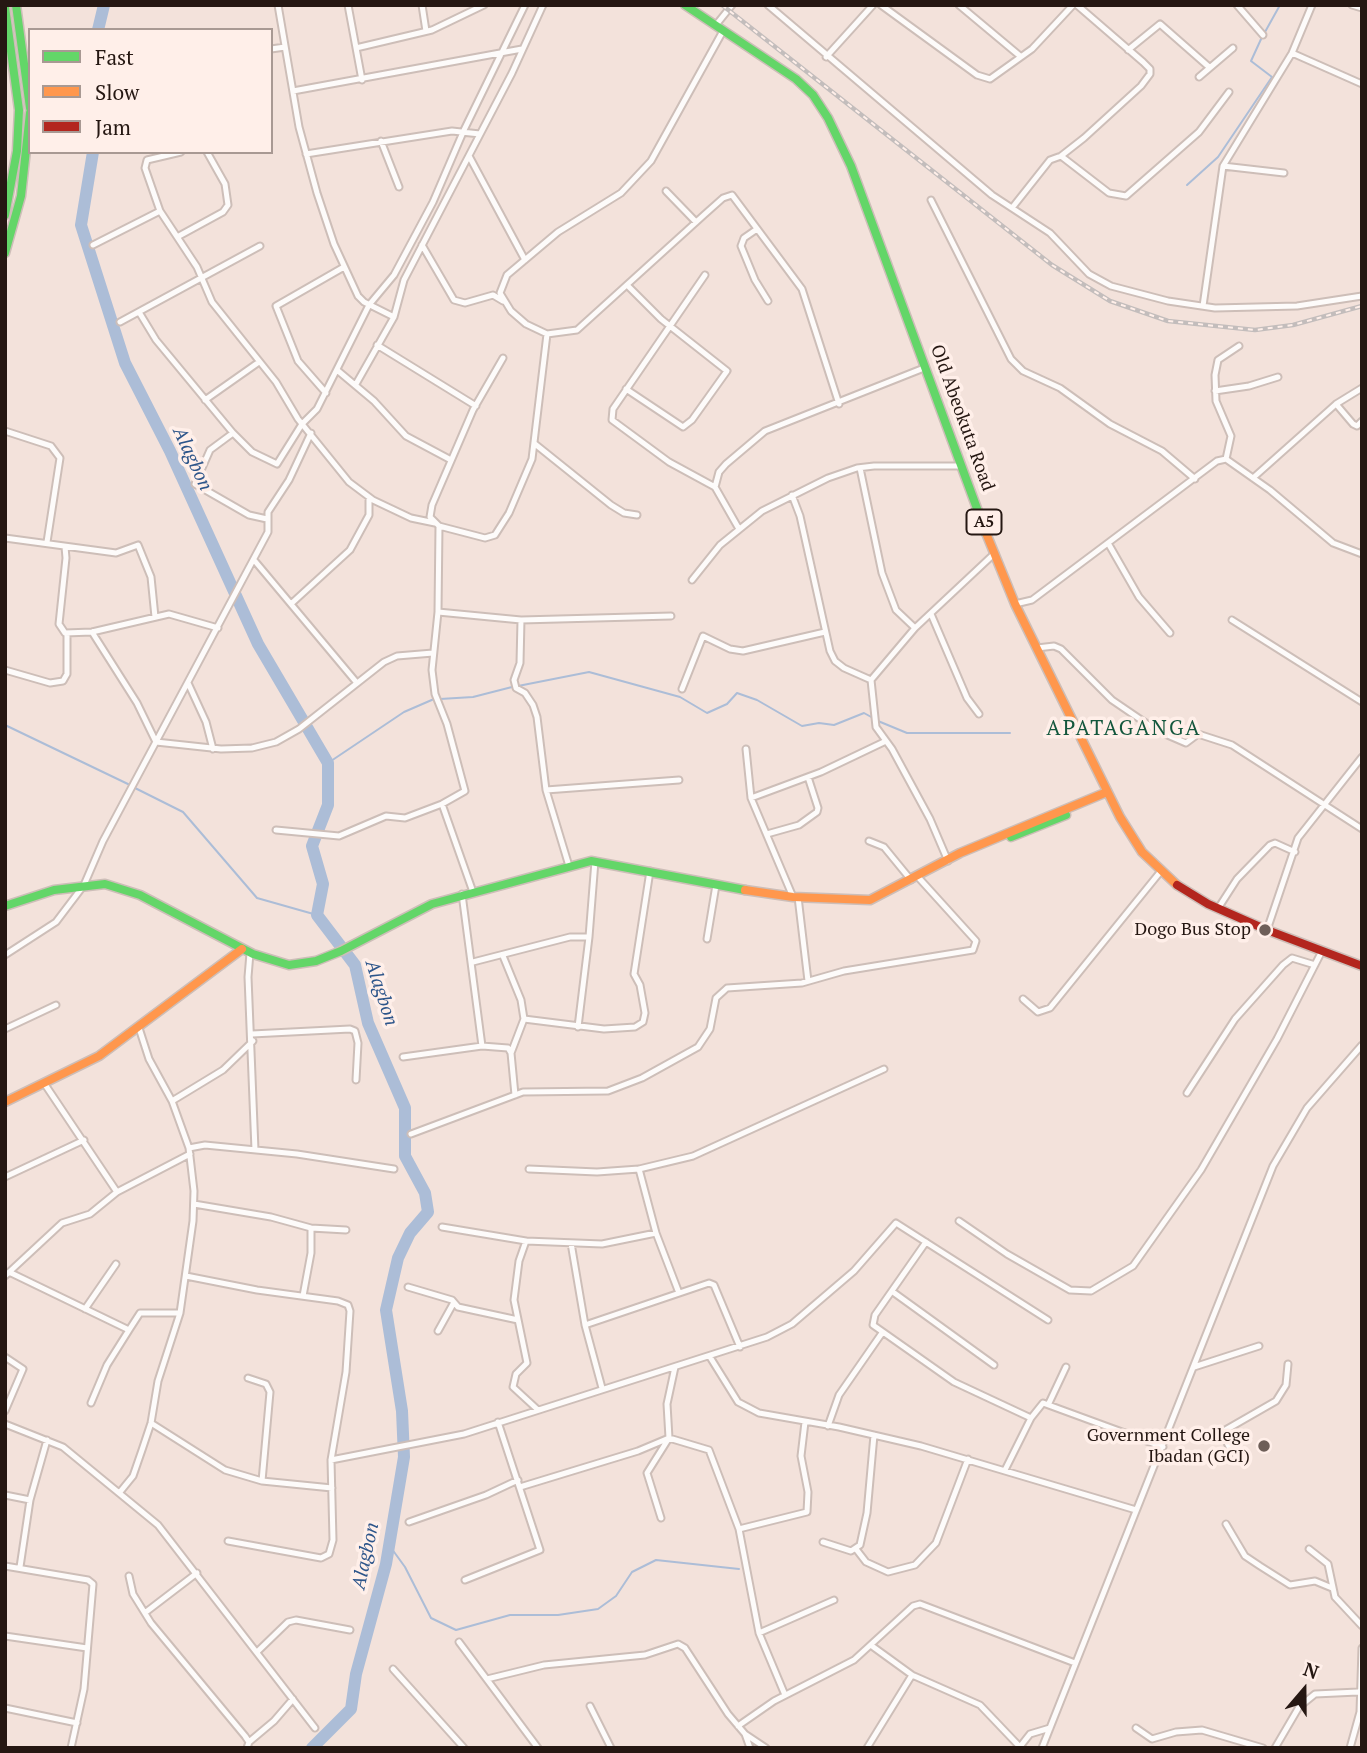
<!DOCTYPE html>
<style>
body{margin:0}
#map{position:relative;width:1367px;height:1753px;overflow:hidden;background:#f3e2db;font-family:"PT Serif",serif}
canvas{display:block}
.frame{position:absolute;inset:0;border:7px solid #251712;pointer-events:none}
.legend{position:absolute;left:28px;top:28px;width:245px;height:126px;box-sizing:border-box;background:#ffefe9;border:2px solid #a89993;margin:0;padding:9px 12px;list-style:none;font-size:21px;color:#251712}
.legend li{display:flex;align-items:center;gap:14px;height:35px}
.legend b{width:35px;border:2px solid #a89993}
.north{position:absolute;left:1269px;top:1655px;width:70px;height:70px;-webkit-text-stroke:5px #ffefe9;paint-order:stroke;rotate:20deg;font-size:19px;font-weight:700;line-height:28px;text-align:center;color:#251712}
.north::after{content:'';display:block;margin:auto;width:24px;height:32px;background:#251712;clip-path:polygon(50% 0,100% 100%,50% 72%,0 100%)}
</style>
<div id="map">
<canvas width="1367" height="1753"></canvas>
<div class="frame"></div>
<ul class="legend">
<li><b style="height:9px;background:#63d668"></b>Fast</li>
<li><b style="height:9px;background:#ff974d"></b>Slow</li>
<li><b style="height:9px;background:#b3261e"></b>Jam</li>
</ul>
<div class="north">N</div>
</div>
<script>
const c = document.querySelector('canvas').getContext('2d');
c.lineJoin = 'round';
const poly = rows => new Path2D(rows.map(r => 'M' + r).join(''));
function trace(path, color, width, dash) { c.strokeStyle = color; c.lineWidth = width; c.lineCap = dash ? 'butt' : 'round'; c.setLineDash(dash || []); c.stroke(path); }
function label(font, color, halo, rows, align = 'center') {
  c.font = font + ' "PT Serif",serif'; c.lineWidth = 7; c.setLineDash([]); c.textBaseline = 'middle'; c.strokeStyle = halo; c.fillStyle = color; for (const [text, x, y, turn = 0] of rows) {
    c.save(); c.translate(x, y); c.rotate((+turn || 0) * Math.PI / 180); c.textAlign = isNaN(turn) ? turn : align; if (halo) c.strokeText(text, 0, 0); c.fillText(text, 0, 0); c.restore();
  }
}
const stream = poly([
 [1265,32,1280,5],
 [1187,185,1218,157,1272,77,1251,61,1262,37],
 [518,686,589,672,680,697,707,713,727,704,737,693,757,700,802,726,819,723,834,725,864,713,873,718],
 [440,699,473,697,512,687],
 [878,721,907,733,1010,733],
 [5,725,130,785],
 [328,763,404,712,434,699],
 [135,788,183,812,257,898,317,915],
 [389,1545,405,1567,431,1618,456,1630,510,1615,558,1615,598,1609,616,1596,632,1572,656,1560,739,1569]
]);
const river = poly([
 [98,30,104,5],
 [93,152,81,225,125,363,170,451,258,644,328,763,328,805,312,846,323,884,317,915,355,965,368,1023,405,1108,405,1156,425,1193,428,1212,410,1233,398,1258,386,1310,402,1411,404,1457,386,1564,356,1674,351,1709,312,1748]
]);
const street = poly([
 [278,5,299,127,317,193,334,244,358,296,364,302,394,317],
 [348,5,362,80],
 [422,5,426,31],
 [768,5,992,195,1050,233,1089,274,1111,286,1168,301,1215,308,1297,306,1362,296],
 [881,5,977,75,990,79,1032,49,1073,5],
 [959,5,1020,56],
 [1237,5,1263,35],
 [1352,5,1362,8],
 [716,25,732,5],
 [723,31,651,161,621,193,558,232,507,275,500,293,511,311,526,324,547,334,577,330,705,214,723,198,732,195,802,289,839,404],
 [356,48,432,30,484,5],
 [271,49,285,47],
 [1128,50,1160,24,1209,67],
 [1292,53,1362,84],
 [826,57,873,5],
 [1199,77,1233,48],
 [293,91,522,49],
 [381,141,399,187],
 [181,152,147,160,145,168,160,211,197,267,212,302,276,382,298,419,349,482,373,500,411,518,435,523],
 [306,154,452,131,480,134],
 [469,156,525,260],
 [1061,156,1109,193,1126,196,1199,132,1229,92],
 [1223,166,1284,173],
 [666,191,696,222],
 [931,200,1011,359,1023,371,1060,388,1110,424,1162,451,1195,479],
 [1012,208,1050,160,1061,156,1084,138,1141,86,1150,74,1150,69,1143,62,1077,5],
 [757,229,744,238,741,246,755,280,768,301],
 [179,236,223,212,228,205,225,184,207,152],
 [93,245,160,211],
 [422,245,454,300,465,303,493,295,503,301],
 [705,275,613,409,612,420,669,462,715,487],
 [1203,306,1223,166,1292,53,1312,5],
 [139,312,156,340,233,433,252,452,277,464,302,424,317,409,369,305,394,275,433,202,464,130,525,5],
 [120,322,260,246],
 [377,345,476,406],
 [503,358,473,410,432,505,430,517,439,526,485,538,495,535,509,513,532,459,547,334],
 [337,370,374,401,406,436,451,460],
 [356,384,394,317,404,280,512,73,543,5],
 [626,389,683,427,692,420,727,371,661,319,627,285],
 [1215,391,1249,386,1278,377],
 [326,393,298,361,276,306,344,267],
 [205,400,259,362],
 [1336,404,1353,424,1357,426,1362,421],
 [5,431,51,446,60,458,47,542],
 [233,433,210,450,195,484,249,515,267,519],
 [535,444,611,505,624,513,637,515],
 [1226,459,1231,436,1216,401,1215,375,1218,360,1239,346],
 [860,468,882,573,896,610,915,628],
 [1253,478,1336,404,1362,388],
 [792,495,800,516,830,651,835,661,844,668,871,680],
 [739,529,715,487,719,472,726,464,765,431,924,368],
 [5,538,116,553,138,545,151,577,155,617],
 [1108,543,1139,597,1170,633],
 [65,547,66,558,59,624,65,633,92,632,169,614,218,628],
 [254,560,357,683],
 [692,580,720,545,762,511,828,478,857,468,874,466,961,466],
 [292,603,350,550,369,515,369,497],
 [1015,604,1032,600,1217,461,1226,459,1270,490,1333,543,1362,554],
 [438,612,521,620,671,616],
 [931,614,967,698,979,714],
 [521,620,520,663,514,680,516,688,525,693,533,705,537,717,546,790,569,866],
 [1232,620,1362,702],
 [92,632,137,703,156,742,221,749,252,748,276,742,299,729,384,662,397,656,433,653],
 [1037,648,1054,646,1061,649,1112,700,1156,730,1186,743,1198,734,1232,745,1362,829],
 [5,670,50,683,63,681,67,674,67,633],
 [871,680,876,727,892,749,930,819,948,861],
 [871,680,915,628,995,553],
 [188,683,206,722,213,749],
 [682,689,703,636,730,649,743,651,825,632],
 [746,749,751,798,793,897],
 [546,790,679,780],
 [751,798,821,772,886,741],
 [442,804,473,892],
 [276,830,339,836,386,816,405,818,442,804,465,791,447,724,435,694,432,670,438,612,439,526],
 [767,834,799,825,817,812,818,808,808,777],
 [869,841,884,847,911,880],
 [798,897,808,981],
 [1219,907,1237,879,1270,845,1275,843,1295,852],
 [1267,930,1298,838,1362,757],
 [707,939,716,885],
 [250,953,248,977,255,1150],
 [5,955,56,922,84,885,103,841,268,532,268,512,289,480,311,433],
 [473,962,570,937,589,937,595,861],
 [1023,999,1038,1012,1050,1008,1161,871],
 [524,1019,604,1029,635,1027,643,1022,645,1013,640,985,634,974,650,871],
 [578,1027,589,937],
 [139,1028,149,1059,172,1101,189,1148],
 [5,1029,56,1005],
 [252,1034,350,1029,355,1031,358,1043,356,1080],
 [482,1046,508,1048,511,1053,524,1019,521,1000,503,956],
 [511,1053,515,1095],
 [403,1057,482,1046,462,894],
 [44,1083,117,1192],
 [1187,1093,1235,1019,1283,965,1292,958,1315,965],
 [172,1101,223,1070,253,1041],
 [411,1134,523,1092,608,1091,642,1078,698,1047,710,1029,716,998,727,988,802,983,844,971,973,950,976,941,918,877],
 [529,1169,597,1172,639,1169,693,1156,884,1069],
 [639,1169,656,1233,679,1293],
 [5,1177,84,1140],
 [194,1204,271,1217,311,1228,346,1230],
 [959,1221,1007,1254,1070,1290,1091,1291,1133,1266,1201,1170,1277,1039,1322,951],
 [442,1227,526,1241],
 [926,1242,875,1315,873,1325,954,1382,1031,1418],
 [571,1243,585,1325,602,1388],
 [9,1272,129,1330,140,1313,180,1313],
 [5,1276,62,1223,90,1214,117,1192,190,1154],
 [186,1276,257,1290,338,1301,348,1305,350,1311,346,1372,331,1460,333,1540,329,1554,321,1558,228,1541],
 [408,1287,452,1300,458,1307,518,1320],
 [893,1292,994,1365],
 [303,1296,311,1253,311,1228],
 [85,1309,116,1264],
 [585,1325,709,1283,714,1285,740,1347],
 [438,1331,453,1304],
 [5,1357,23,1369,5,1411],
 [710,1357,738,1402,759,1413,839,1427,921,1446,1136,1510],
 [1194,1367,1259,1346],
 [248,1378,266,1384,270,1392,262,1481],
 [91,1403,107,1365,129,1330],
 [1049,1403,1066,1367],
 [538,1410,513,1387,516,1374,527,1363,514,1300,519,1261,526,1241,602,1244,656,1233],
 [151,1423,225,1470,262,1481,332,1488],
 [5,1424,63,1447,158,1525,315,1728],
 [828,1426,839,1395,882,1333],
 [1228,1459,1230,1449,1222,1432,1276,1401,1286,1385,1288,1364],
 [331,1460,464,1434,767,1337,792,1324,854,1271,896,1223,1048,1320],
 [1005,1470,1031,1418,1043,1403,1163,1447],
 [520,1487,638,1451,669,1438,709,1450,739,1529,759,1633,785,1695],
 [120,1492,133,1476,142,1450,151,1423,158,1381,180,1313,193,1221,194,1191,189,1148,205,1145,297,1154,394,1169],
 [5,1495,30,1500],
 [661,1518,647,1473,669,1438,667,1404,675,1367],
 [409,1522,486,1495,518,1480],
 [1226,1524,1245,1556,1260,1566,1290,1585,1315,1581,1332,1588],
 [739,1529,807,1512,808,1492,801,1456,805,1422],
 [823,1542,851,1551,860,1545,867,1513,874,1435],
 [856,1549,866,1562,888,1572,915,1565,936,1543,968,1459],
 [1309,1549,1328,1564,1335,1597,1362,1626],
 [5,1566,88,1580,93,1584,84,1689,71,1748],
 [20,1567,30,1500,47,1440],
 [129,1576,133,1594,151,1623,245,1736,249,1742,247,1748],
 [465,1580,540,1550,498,1422],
 [146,1612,197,1573],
 [759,1633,834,1600],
 [5,1636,87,1648],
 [459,1642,538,1748],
 [872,1646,912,1675,980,1705,1020,1747],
 [257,1652,288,1622,296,1620,350,1630],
 [393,1669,464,1748],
 [487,1679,544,1665,645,1655,678,1644,685,1648,728,1714,745,1734,750,1748],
 [590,1706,611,1748],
 [5,1708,77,1723],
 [738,1726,774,1701,854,1660,913,1606,920,1604,1075,1663],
 [1136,1728,1152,1739,1176,1732,1202,1730,1263,1748],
 [745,1734,766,1748],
 [249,1742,274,1721,293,1699],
 [867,1748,912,1675],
 [1019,1748,1030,1734,1050,1728],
 [1042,1748,1273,1166,1307,1108,1362,1045],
 [1275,1748,1299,1707,1315,1694,1358,1692],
 [1350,1748,1360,1712,1362,1648]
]);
const fast = poly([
 [16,5,30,108],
 [685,5,796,79,813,95,828,118,851,166,986,533],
 [5,7,19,110,17,151,5,215],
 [5,253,21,196,30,113],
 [1011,837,1066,815],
 [5,906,54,890,105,884,140,895,253,954,289,965,316,961,341,951,432,904,591,861,745,890]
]);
const slow = poly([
 [986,533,1015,604,1120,817,1142,852,1177,885],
 [745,890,793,897,870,900,960,853,1107,792],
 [5,1102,99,1056,242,949]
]);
const jam = poly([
 [1177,885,1208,904,1267,930,1362,966]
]);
const rail = poly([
 [722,5,1052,265,1110,301,1168,321,1255,330,1293,325,1362,306]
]);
const markers = [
 [1265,930,7,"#6d5e58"],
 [1264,1446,7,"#6d5e58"]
];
const shields = [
 [984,522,35]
];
const shieldNames = [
 ["A5",984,522]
];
const streetNames = [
 ["Old Abeokuta Road",962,418,70]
];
const poiNames = [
 ["Dogo Bus Stop",1251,930],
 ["Government College",1250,1436],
 ["Ibadan (GCI)",1250,1457]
];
const waterNames = [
 ["Alagbon",192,459,65],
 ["Alagbon",381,993,72],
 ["Alagbon",366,1556,-78]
];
const quarterNames = [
 ["APATAGANGA",1124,729]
];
trace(stream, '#acbdd7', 2);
trace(river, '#acbdd7', 12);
trace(street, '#cdbeb8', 9);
trace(fast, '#cdbeb8', 11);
trace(slow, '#cdbeb8', 11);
trace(jam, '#cdbeb8', 11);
trace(street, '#fdfbfa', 5);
trace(fast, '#63d668', 8);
trace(slow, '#ff974d', 8);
trace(jam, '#b3261e', 8);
trace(rail, '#c3bdbc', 4.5);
trace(rail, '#ffefe9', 2, [5]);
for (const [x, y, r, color] of markers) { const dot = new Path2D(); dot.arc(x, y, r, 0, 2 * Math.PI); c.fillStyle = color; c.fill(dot); trace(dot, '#ffefe9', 2.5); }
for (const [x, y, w] of shields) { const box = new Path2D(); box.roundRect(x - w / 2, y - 12.5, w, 25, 5); c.fillStyle = '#ffefe9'; c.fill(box); trace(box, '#251712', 2); }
label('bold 16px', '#251712', null, shieldNames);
label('18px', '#251712', '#ffefe9', streetNames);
label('18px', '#251712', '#ffefe9', poiNames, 'right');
label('italic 19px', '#2d558a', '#ffefe9', waterNames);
c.letterSpacing = '2px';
label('21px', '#14573d', '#ffefe9', quarterNames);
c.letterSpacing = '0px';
</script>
